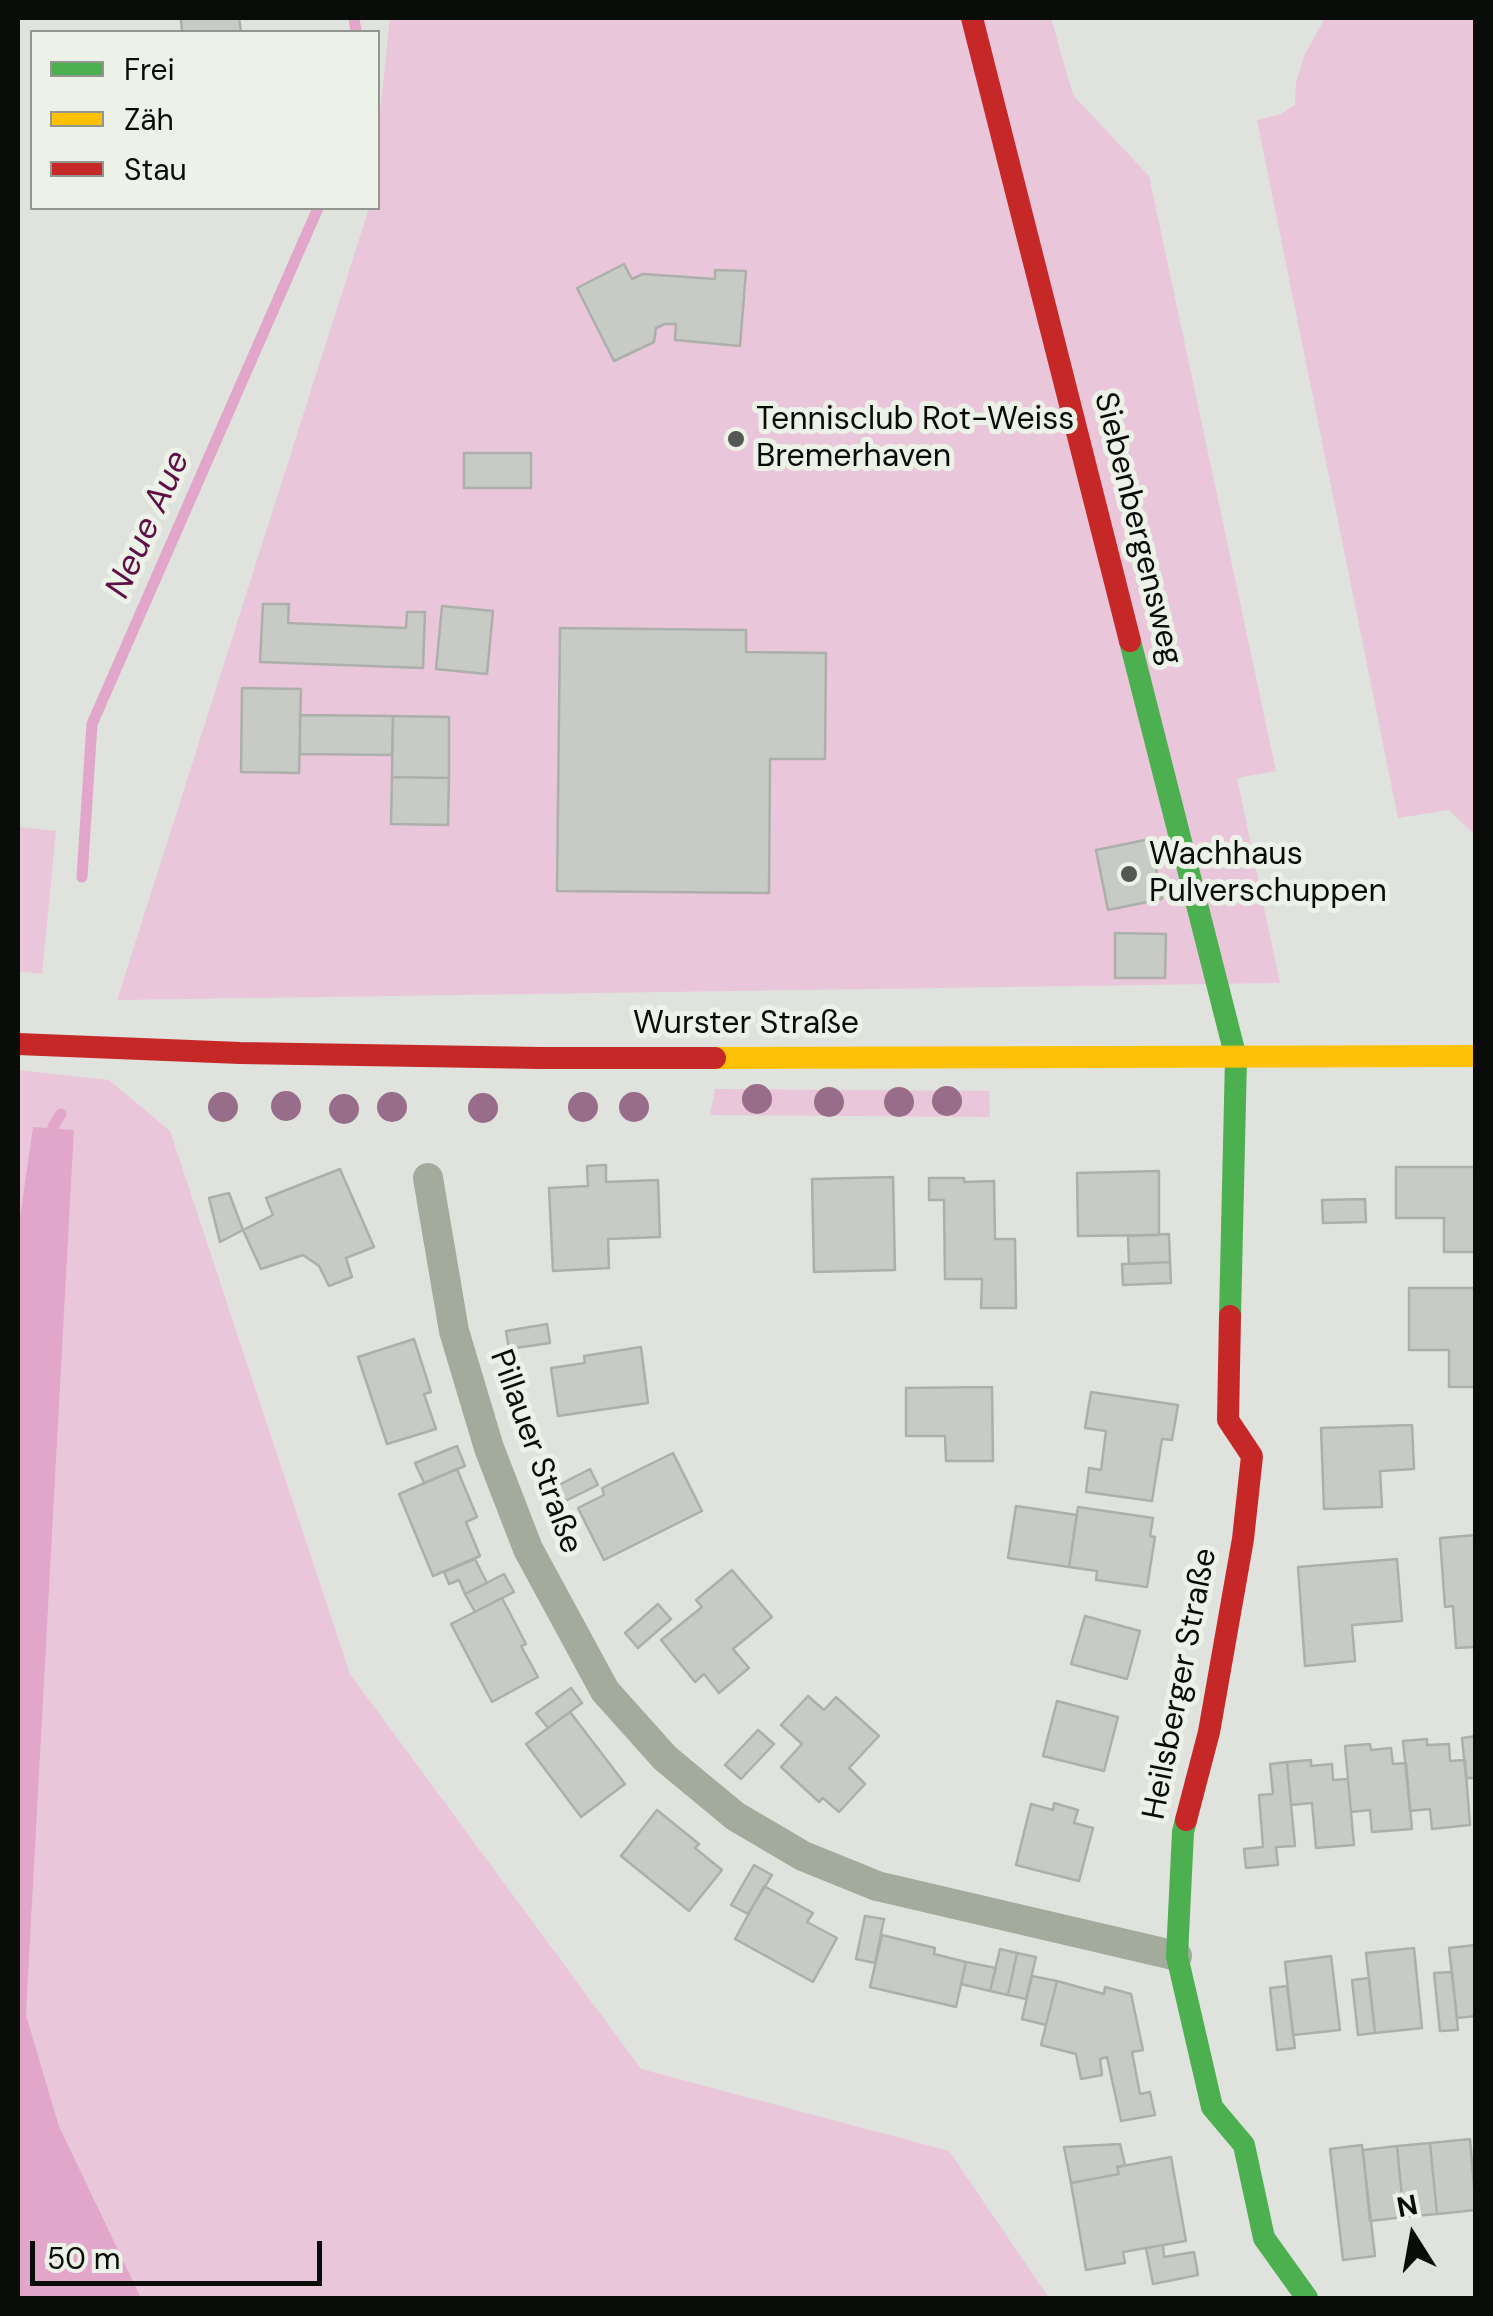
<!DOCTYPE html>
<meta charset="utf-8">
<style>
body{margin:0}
#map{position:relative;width:1493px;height:2316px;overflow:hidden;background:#dfe2dd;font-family:"DM Sans",sans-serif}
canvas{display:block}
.frame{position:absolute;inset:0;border:20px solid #0a0c09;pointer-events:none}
.legend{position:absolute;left:30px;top:30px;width:350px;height:180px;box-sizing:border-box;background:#ecf2e7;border:2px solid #92968e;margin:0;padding:12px 18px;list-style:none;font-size:30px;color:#0a0c09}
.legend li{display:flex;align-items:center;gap:20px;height:50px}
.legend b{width:50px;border:2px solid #92968e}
.north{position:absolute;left:1363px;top:2186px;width:100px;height:100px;-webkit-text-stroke:8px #ecf2e7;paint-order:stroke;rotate:349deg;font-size:28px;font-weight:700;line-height:40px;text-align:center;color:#0a0c09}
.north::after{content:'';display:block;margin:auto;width:35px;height:45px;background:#0a0c09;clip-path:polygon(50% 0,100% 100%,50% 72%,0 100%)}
.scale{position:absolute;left:30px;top:2241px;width:292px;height:45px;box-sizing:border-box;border:5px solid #0a0c09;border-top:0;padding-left:12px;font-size:30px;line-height:35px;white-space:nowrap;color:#0a0c09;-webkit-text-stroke:8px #ecf2e7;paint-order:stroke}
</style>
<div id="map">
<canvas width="1493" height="2316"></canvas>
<div class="frame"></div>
<ul class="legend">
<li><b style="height:12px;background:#4caf50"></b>Frei</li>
<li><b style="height:12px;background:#ffc107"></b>Zäh</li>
<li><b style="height:12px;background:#c62828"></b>Stau</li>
</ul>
<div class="north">N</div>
<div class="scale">50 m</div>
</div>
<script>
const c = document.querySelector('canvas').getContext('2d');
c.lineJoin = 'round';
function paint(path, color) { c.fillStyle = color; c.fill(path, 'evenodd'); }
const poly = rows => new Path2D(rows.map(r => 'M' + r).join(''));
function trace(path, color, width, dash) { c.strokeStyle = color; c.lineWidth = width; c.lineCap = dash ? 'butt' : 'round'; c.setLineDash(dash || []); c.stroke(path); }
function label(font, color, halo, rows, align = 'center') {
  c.font = font + ' "DM Sans",sans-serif'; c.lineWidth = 10; c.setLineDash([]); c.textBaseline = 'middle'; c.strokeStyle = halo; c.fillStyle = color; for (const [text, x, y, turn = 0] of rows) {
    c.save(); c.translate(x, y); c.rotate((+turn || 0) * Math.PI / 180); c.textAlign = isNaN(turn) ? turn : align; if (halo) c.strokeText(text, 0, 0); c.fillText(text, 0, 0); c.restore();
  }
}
const green = poly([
 [390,18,1051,18,1073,95,1149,176,1276,771,1237,778,1280,983,117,1000,369,208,378,208,378,131],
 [1325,18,1475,18,1475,835,1449,810,1398,818,1257,120,1281,114,1295,105,1296,83,1304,56],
 [18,827,56,831,42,974,18,971],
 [18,1070,109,1080,170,1131,350,1674,641,2069,949,2151,1049,2298,141,2298,59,2126,26,2015,74,1130,33,1128,18,1230],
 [715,1089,989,1091,990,1117,710,1115]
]);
const water = poly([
 [33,1127,74,1130,26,2015,59,2126,141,2298,18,2298,18,1230]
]);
const stream = poly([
 [354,18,356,32],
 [82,877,92,724,318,208],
 [52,1140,53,1127,61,1114]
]);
const building = poly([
 [190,18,239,18,241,32,182,32,181,19,190,18],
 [624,264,632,279,643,274,715,279,715,270,746,271,740,346,675,340,676,324,665,324,656,328,654,342,614,361,577,288,624,264],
 [464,453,531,453,531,488,464,488,464,453],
 [263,604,289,604,288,623,406,628,407,612,425,612,423,668,260,662,263,604],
 [442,606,493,611,487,674,436,669,442,606],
 [560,628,746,630,746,652,826,653,825,759,770,759,769,893,557,891,560,628],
 [242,688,301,689,299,773,241,772,242,688],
 [300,715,393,716,392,755,300,754,300,715],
 [393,716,449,717,449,778,392,777,393,716],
 [392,777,449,778,448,825,391,824,392,777],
 [1150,839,1162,899,1108,910,1096,850,1150,839],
 [1115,933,1166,934,1165,978,1115,978,1115,933],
 [606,1165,606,1182,658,1180,660,1237,608,1239,609,1268,553,1271,549,1188,588,1186,587,1166,606,1165],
 [1396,1167,1476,1167,1476,1252,1444,1252,1444,1218,1396,1218,1396,1167],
 [340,1169,374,1247,346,1258,352,1277,329,1286,319,1266,303,1255,261,1269,243,1230,273,1215,266,1198,340,1169],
 [1159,1171,1159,1235,1078,1236,1077,1173,1159,1171],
 [893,1177,895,1270,814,1272,812,1179,893,1177],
 [929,1178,964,1178,964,1182,994,1181,995,1239,1015,1239,1016,1308,981,1308,982,1279,945,1279,944,1200,929,1200,929,1178],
 [229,1193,243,1230,220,1242,209,1198,229,1193],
 [1365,1199,1366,1222,1323,1223,1322,1200,1365,1199],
 [1169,1234,1170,1262,1129,1264,1128,1236,1169,1234],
 [1170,1262,1171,1283,1123,1285,1122,1264,1170,1262],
 [1409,1288,1476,1288,1476,1387,1449,1387,1449,1350,1409,1350,1409,1288],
 [547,1324,550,1343,509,1349,506,1331,547,1324],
 [414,1339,431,1392,424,1394,436,1429,387,1444,358,1357,414,1339],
 [641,1347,648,1403,558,1416,551,1368,585,1363,584,1356,641,1347],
 [992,1387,993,1461,946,1461,945,1436,906,1436,906,1388,992,1387],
 [1091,1392,1178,1405,1172,1440,1162,1439,1152,1501,1086,1492,1089,1468,1101,1470,1106,1431,1085,1428,1091,1392],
 [1412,1425,1414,1469,1380,1471,1382,1507,1324,1509,1321,1428,1412,1425],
 [457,1446,465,1466,424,1483,415,1463,457,1446],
 [673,1453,702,1511,604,1560,578,1508,604,1495,602,1488,673,1453],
 [457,1469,477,1517,466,1522,480,1556,433,1576,399,1494,457,1469],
 [590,1469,598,1485,557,1505,549,1490,590,1469],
 [1016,1506,1077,1515,1069,1567,1008,1558,1016,1506],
 [1078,1507,1153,1518,1150,1536,1155,1537,1147,1587,1096,1580,1097,1571,1069,1567,1078,1507],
 [1476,1535,1476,1647,1456,1648,1453,1606,1445,1607,1440,1538,1476,1535],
 [475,1559,487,1583,465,1594,459,1580,449,1584,444,1572,475,1559],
 [1397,1559,1402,1621,1352,1625,1355,1661,1305,1666,1298,1567,1397,1559],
 [732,1570,772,1617,733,1649,749,1668,719,1693,704,1674,695,1682,661,1640,702,1607,696,1600,732,1570],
 [504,1574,514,1592,475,1612,465,1594,504,1574],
 [502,1598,526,1644,521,1646,538,1677,492,1702,451,1624,502,1598],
 [658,1604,671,1619,638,1648,625,1633,658,1604],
 [1085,1616,1140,1631,1127,1679,1071,1664,1085,1616],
 [571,1688,582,1703,548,1728,536,1713,571,1688],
 [808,1696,824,1710,836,1697,879,1736,849,1768,865,1784,839,1812,823,1798,819,1802,781,1767,802,1744,781,1725,808,1696],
 [1057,1701,1118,1717,1104,1771,1043,1756,1057,1701],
 [570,1712,625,1784,581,1817,526,1744,570,1712],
 [758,1730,774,1744,741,1779,725,1765,758,1730],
 [1476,1736,1476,1778,1466,1778,1462,1738,1476,1736],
 [1427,1739,1427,1745,1449,1744,1450,1761,1465,1760,1470,1825,1432,1829,1430,1809,1410,1811,1403,1741,1427,1739],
 [1370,1744,1371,1750,1391,1748,1393,1764,1406,1763,1412,1829,1372,1832,1370,1810,1351,1812,1345,1746,1370,1744],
 [1311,1760,1311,1766,1332,1764,1333,1780,1348,1779,1354,1845,1316,1848,1312,1803,1291,1805,1287,1762,1311,1760],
 [1287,1762,1295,1846,1276,1847,1278,1865,1246,1868,1244,1849,1263,1847,1259,1795,1273,1794,1270,1764,1287,1762],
 [1054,1803,1078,1810,1074,1823,1093,1828,1079,1881,1016,1865,1031,1804,1053,1810,1054,1803],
 [657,1810,699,1844,695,1848,722,1870,689,1911,621,1856,657,1810],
 [754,1865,772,1875,748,1914,731,1905,754,1865],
 [764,1886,813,1913,807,1922,837,1938,813,1982,735,1939,764,1886],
 [865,1916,884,1919,875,1963,856,1959,865,1916],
 [882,1935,935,1948,934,1954,966,1962,956,2007,870,1987,882,1935],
 [1476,1945,1476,2016,1457,2018,1449,1948,1476,1945],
 [1414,1948,1422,2028,1375,2033,1366,1953,1414,1948],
 [1000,1949,1017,1953,1008,1995,990,1991,1000,1949],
 [1017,1953,1036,1957,1026,1999,1008,1995,1017,1953],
 [1331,1956,1340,2030,1293,2035,1285,1962,1331,1956],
 [966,1962,996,1968,990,1991,961,1984,966,1962],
 [1452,1972,1458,2030,1440,2031,1434,1973,1452,1972],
 [1032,1976,1057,1981,1046,2025,1022,2019,1032,1976],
 [1369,1978,1375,2033,1358,2035,1352,1980,1369,1978],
 [1057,1981,1104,1994,1105,1987,1131,1994,1143,2050,1132,2052,1140,2094,1150,2092,1155,2115,1121,2121,1107,2057,1100,2059,1102,2075,1081,2079,1076,2054,1041,2045,1057,1981],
 [1287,1986,1295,2048,1277,2050,1270,1988,1287,1986],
 [1470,2139,1476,2210,1437,2214,1430,2143,1470,2139],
 [1430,2143,1437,2214,1404,2217,1397,2146,1430,2143],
 [1120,2144,1125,2165,1117,2167,1119,2174,1071,2183,1064,2147,1120,2144],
 [1362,2145,1375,2256,1343,2260,1330,2149,1362,2145],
 [1397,2146,1404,2217,1370,2221,1363,2150,1397,2146],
 [1171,2157,1186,2241,1123,2252,1125,2263,1086,2270,1071,2183,1119,2174,1117,2167,1171,2157],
 [1163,2245,1164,2257,1194,2252,1198,2275,1153,2284,1146,2248,1163,2245]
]);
const street = poly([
 [428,1178,454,1331,489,1448,528,1549,605,1691,665,1758,735,1816,803,1856,877,1886,1177,1956]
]);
const fast = poly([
 [1130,641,1236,1058,1230,1316],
 [1186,1820,1183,1832,1177,1956,1212,2107,1244,2145,1264,2238,1307,2298]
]);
const slow = poly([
 [715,1058,1476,1056]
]);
const jam = poly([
 [972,18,1130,641],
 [18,1044,240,1053,541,1058,715,1058],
 [1186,1820,1209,1732,1243,1539,1252,1456,1228,1420,1230,1316]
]);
const trees = [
 [757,1099],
 [947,1101],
 [829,1102],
 [899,1102],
 [286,1106],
 [223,1107],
 [392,1107],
 [583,1107],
 [634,1107],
 [483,1108],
 [344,1109]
];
const markers = [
 [736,439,10,"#555753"],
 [1129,874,10,"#555753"]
];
const poiNames = [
 ["Tennisclub Rot-Weiss",756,421],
 ["Bremerhaven",756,458],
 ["Wachhaus",1149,856],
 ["Pulverschuppen",1149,893]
];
const streetNames = [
 ["Siebenbergensweg",1137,529,76],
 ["Wurster Straße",746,1025],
 ["Pillauer Straße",535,1452,70],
 ["Heilsberger Straße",1181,1684,-79]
];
const waterNames = [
 ["Neue Aue",149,525,-66]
];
paint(green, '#eac6da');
paint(water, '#e2a6ca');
trace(stream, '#e2a6ca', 11);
paint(building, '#c7cac5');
trace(building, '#acafaa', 2.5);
trace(street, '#a3ab9c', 30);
trace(fast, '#4caf50', 22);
trace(slow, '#ffc107', 22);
trace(jam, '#c62828', 22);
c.fillStyle = '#976d89';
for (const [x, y] of trees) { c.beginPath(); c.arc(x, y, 15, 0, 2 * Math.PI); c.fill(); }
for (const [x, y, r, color] of markers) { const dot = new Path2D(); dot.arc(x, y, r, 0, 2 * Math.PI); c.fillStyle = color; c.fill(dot); trace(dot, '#ecf2e7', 4); }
label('32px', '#0a0c09', '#ecf2e7', poiNames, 'left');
label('32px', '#0a0c09', '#ecf2e7', streetNames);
label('italic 35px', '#5e1046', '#ecf2e7', waterNames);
</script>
